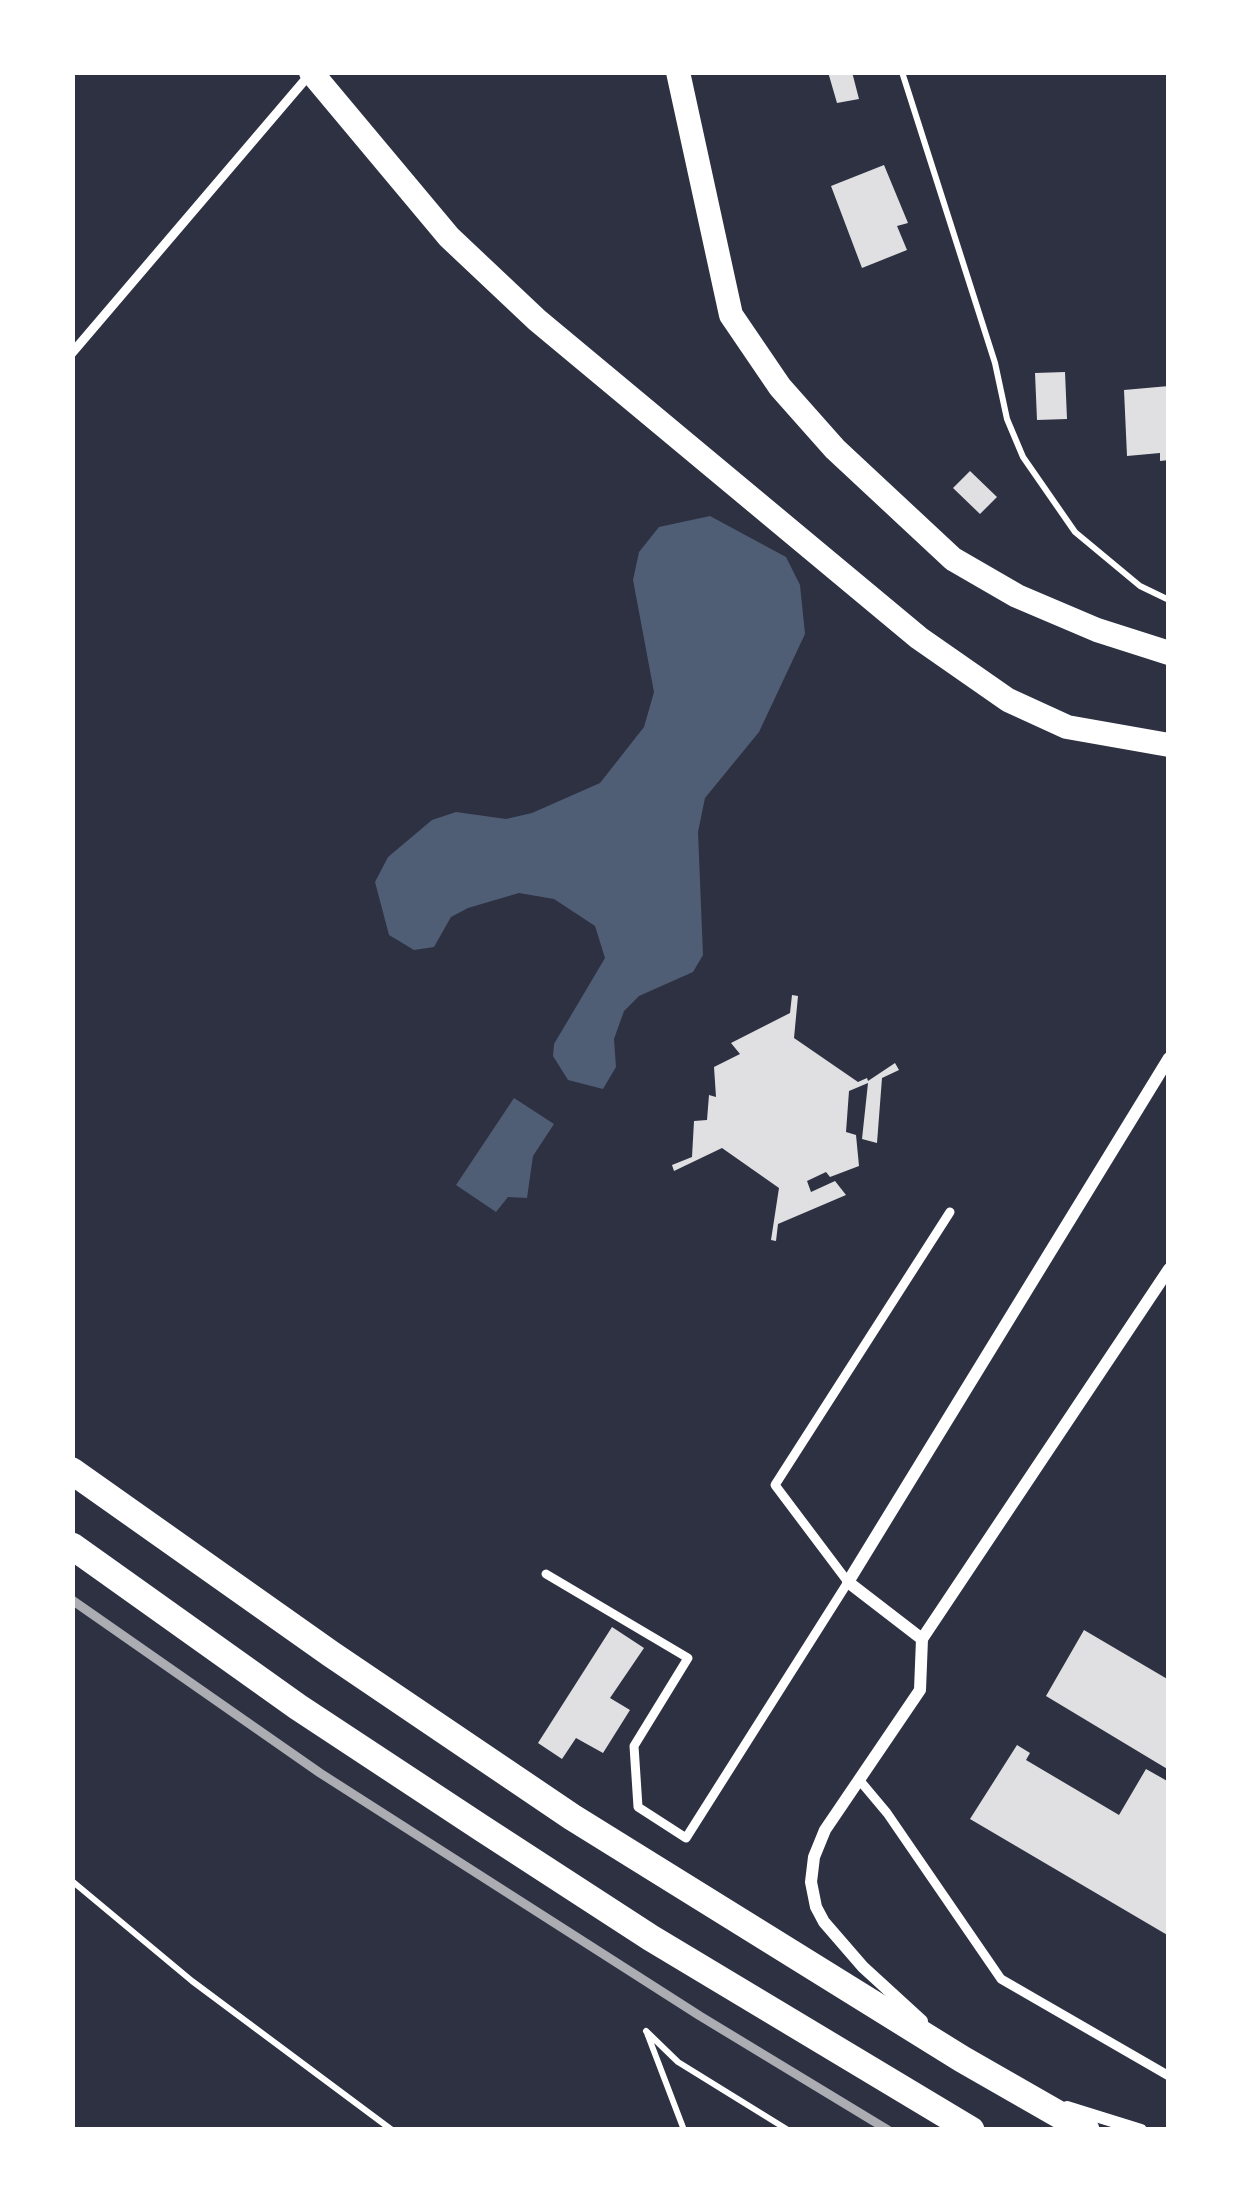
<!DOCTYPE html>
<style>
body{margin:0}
#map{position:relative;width:1241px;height:2202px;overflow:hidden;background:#2d3142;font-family:Helvetica,sans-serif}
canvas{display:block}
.frame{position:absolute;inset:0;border:75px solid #fff;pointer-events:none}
</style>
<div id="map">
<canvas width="1241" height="2202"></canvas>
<div class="frame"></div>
</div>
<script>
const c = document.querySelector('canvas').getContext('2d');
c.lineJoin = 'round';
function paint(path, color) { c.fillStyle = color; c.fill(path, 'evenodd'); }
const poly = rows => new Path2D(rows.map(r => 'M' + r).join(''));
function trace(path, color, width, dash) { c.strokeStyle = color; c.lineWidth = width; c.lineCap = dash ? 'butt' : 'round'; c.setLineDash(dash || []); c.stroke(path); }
const water = poly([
 [710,516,786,557,800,585,805,634,759,732,705,798,698,832,703,955,693,972,639,996,624,1011,614,1039,616,1067,603,1089,568,1080,553,1056,554,1044,605,958,595,926,554,899,519,893,468,908,451,917,434,947,414,950,389,935,375,882,388,857,432,820,456,812,506,819,532,813,600,783,644,727,654,692,633,580,639,552,659,527],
 [514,1098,554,1124,533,1156,527,1198,508,1197,496,1212,456,1185]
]);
const building = poly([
 [828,72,852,72,859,99,837,103],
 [884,165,908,223,897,226,907,250,862,268,831,186],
 [1065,372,1067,419,1037,420,1035,373],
 [1169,386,1169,460,1160,461,1160,453,1127,456,1124,390],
 [970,471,997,497,980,514,953,488],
 [792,995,798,996,794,1038,858,1082,867,1078,868,1081,895,1063,899,1070,882,1078,877,1143,862,1139,868,1083,849,1091,846,1132,856,1135,859,1166,830,1177,826,1172,807,1181,811,1192,835,1181,846,1195,778,1224,776,1241,771,1240,779,1188,722,1148,674,1171,672,1165,692,1157,694,1121,707,1120,709,1095,716,1097,714,1067,740,1054,731,1043,790,1013],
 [612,1627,644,1648,610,1698,630,1710,603,1753,576,1738,562,1759,538,1743],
 [1084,1630,1169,1680,1169,1770,1046,1696],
 [1017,1745,1030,1753,1026,1760,1119,1815,1146,1769,1169,1782,1169,1936,970,1819]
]);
const path = poly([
 [902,72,995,363,1007,419,1023,457,1075,532,1140,586,1169,600],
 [72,1881,192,1981,392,2130],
 [646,2031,678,2062,788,2130],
 [647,2033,684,2130]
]);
const service = poly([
 [72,353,310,74],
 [546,1574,688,1658,634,1746,638,1807,686,1838,848,1582,775,1485,950,1212],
 [861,1782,887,1813,1001,1979,1169,2076]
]);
const minor = poly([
 [922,1639,1169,1269],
 [922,2021,863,1967,824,1922,816,1907,811,1882,814,1857,825,1830,920,1690,922,1639,848,1582,1169,1058],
 [1067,2107,1141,2130]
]);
const secondary = poly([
 [311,72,449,237,537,320,919,638,1008,700,1067,727,1169,745],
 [678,72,731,315,780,387,835,449,953,559,1017,596,1097,630,1169,653]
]);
const primary = poly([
 [72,1471,331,1654,572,1817,962,2059,1086,2130],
 [72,1546,298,1707,480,1827,651,1938,971,2130]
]);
const rail = poly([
 [72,1600,320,1773,700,2016,888,2130]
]);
paint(water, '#4f5d75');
paint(building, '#e0e0e3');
trace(path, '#fff', 6);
trace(service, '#fff', 9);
trace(minor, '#fff', 12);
trace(secondary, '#fff', 24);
trace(primary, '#fff', 27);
trace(rail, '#abadb3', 9);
</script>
